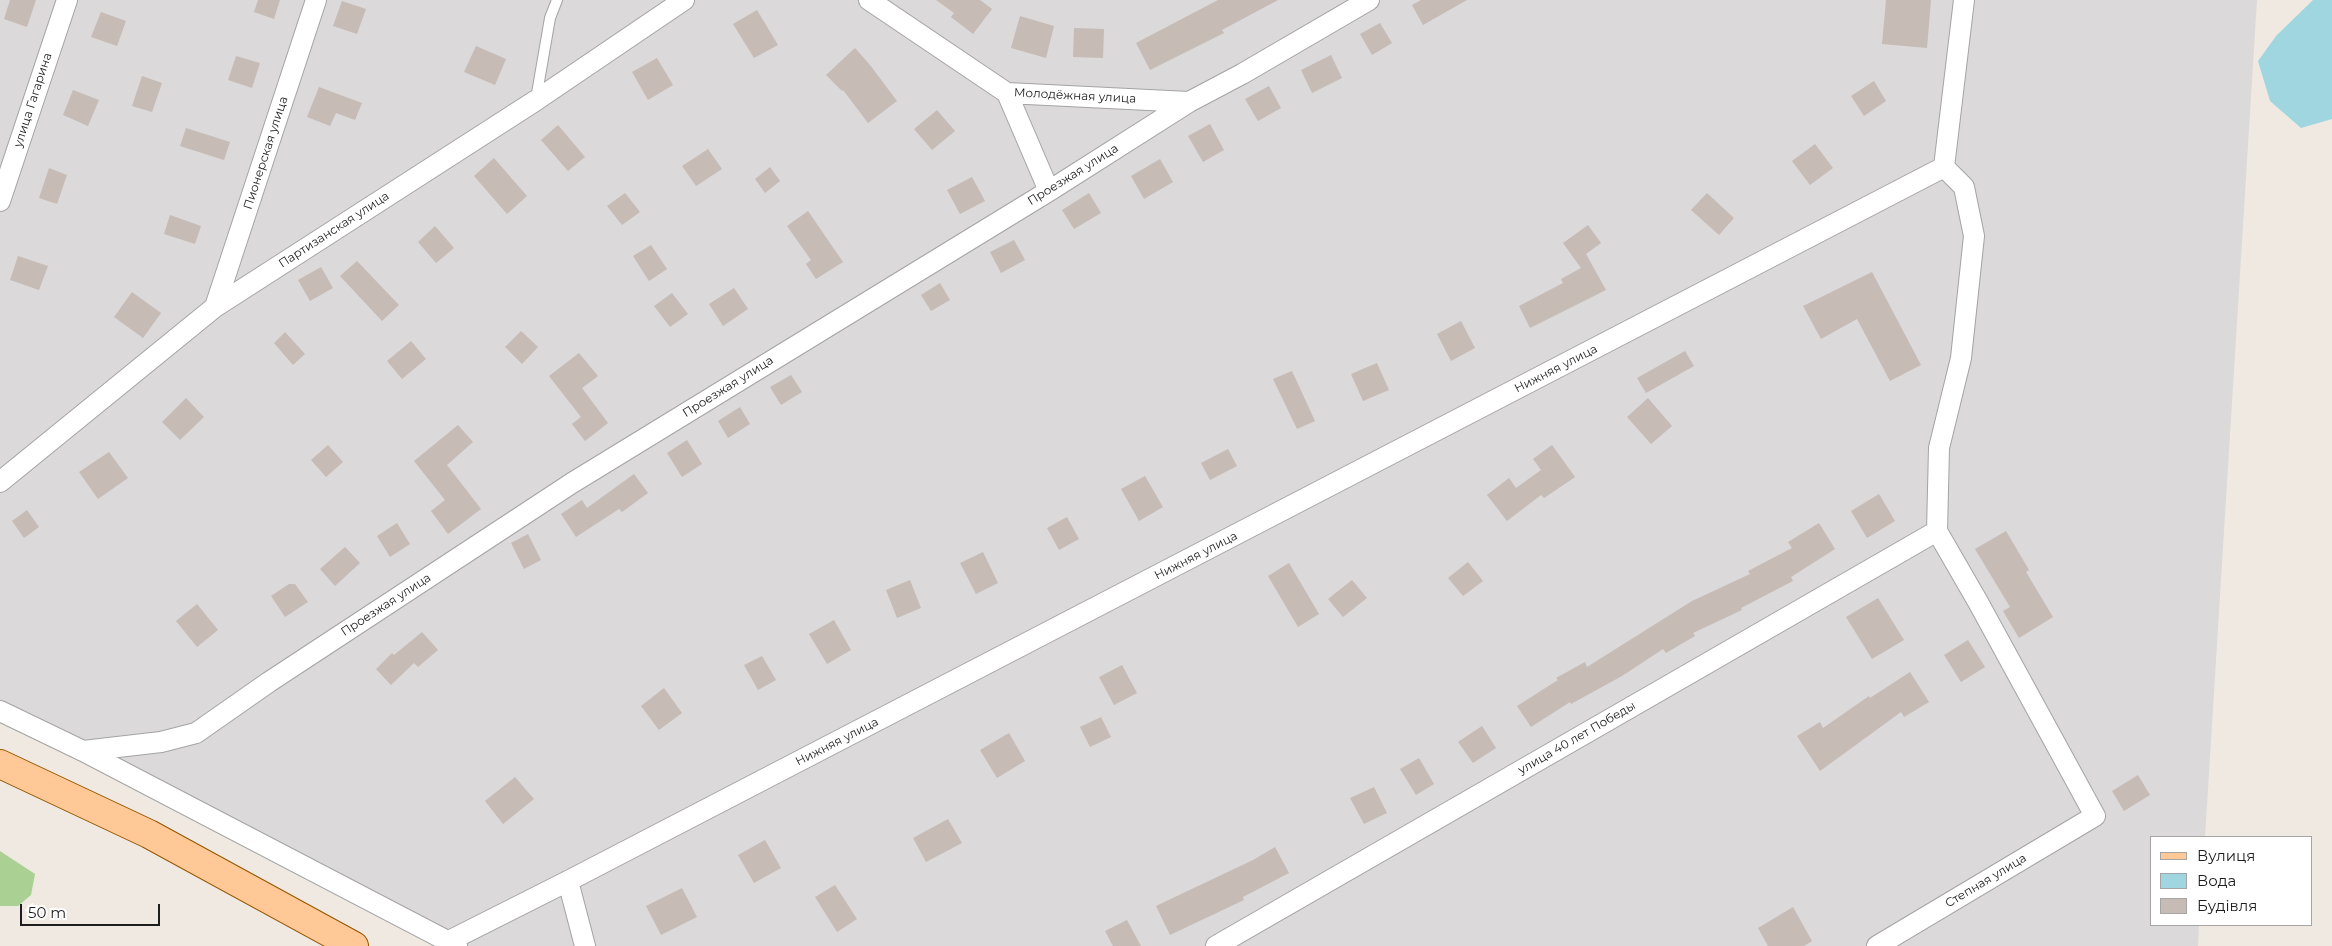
<!DOCTYPE html>
<meta charset="utf-8">
<style>
body{margin:0}
#map{position:relative;width:2332px;height:946px;overflow:hidden;background:#efe9e2;font-family:Montserrat,sans-serif}
canvas{display:block}
.legend{position:absolute;left:2150px;top:836px;width:162px;height:90px;box-sizing:border-box;background:#fff;border:1px solid #a5a5a5;margin:0;padding:6px 9px;list-style:none;font-size:15px;color:#1d1d1d}
.legend li{display:flex;align-items:center;gap:10px;height:25px}
.legend b{width:25px;border:1px solid #a5a5a5}
.scale{position:absolute;left:20px;top:904px;width:140px;height:22px;box-sizing:border-box;border:2px solid #1d1d1d;border-top:0;padding-left:6px;font-size:15px;line-height:18px;white-space:nowrap;color:#1d1d1d;-webkit-text-stroke:4px #fff;paint-order:stroke}
</style>
<div id="map">
<canvas width="2332" height="946"></canvas>
<ul class="legend">
<li><b style="height:6px;background:#ffc896"></b>Вулиця</li>
<li><b style="height:14px;background:#9fd6df"></b>Вода</li>
<li><b style="height:14px;background:#c6bbb5"></b>Будівля</li>
</ul>
<div class="scale">50 m</div>
</div>
<script>
const c = document.querySelector('canvas').getContext('2d');
c.lineJoin = 'round';
function paint(path, color) { c.fillStyle = color; c.fill(path, 'evenodd'); }
const poly = rows => new Path2D(rows.map(r => 'M' + r).join(''));
function trace(path, color, width, dash) { c.strokeStyle = color; c.lineWidth = width; c.lineCap = dash ? 'butt' : 'round'; c.setLineDash(dash || []); c.stroke(path); }
function label(font, color, halo, rows, align = 'center') {
  c.font = font + ' Montserrat,sans-serif'; c.lineWidth = 4.5; c.setLineDash([]); c.textBaseline = 'middle'; c.strokeStyle = halo; c.fillStyle = color; for (const [text, x, y, turn = 0] of rows) {
    c.save(); c.translate(x, y); c.rotate((+turn || 0) * Math.PI / 180); c.textAlign = isNaN(turn) ? turn : align; if (halo) c.strokeText(text, 0, 0); c.fillText(text, 0, 0); c.restore();
  }
}
const residential = poly([
 [0,0,2257,0,2205,837,2151,837,2151,925,2199,925,2198,946,464,946,0,701]
]);
const forest = poly([
 [0,851,35,874,31,895,18,906,0,906]
]);
const water = poly([
 [2313,0,2332,0,2332,119,2301,128,2270,101,2258,61,2276,36]
]);
const building = poly([
 [10,0,36,0,27,27,4,19],
 [258,0,280,0,274,19,254,12],
 [936,0,980,0,992,9,973,34,951,17,954,13],
 [1218,0,1278,0,1222,30,1224,33,1150,70,1136,43],
 [1421,0,1467,0,1423,25,1412,5],
 [1886,0,1931,0,1927,48,1882,44],
 [342,1,366,9,357,34,333,26],
 [757,10,778,45,754,58,733,24],
 [101,12,126,21,117,46,91,37],
 [1020,16,1054,26,1046,58,1011,48],
 [1380,23,1392,43,1372,55,1360,34],
 [1074,28,1104,29,1103,58,1073,57],
 [476,46,506,59,495,85,464,72],
 [855,48,870,65,897,101,868,123,843,90,842,91,826,75],
 [1331,55,1342,78,1312,93,1301,70],
 [236,56,260,63,252,88,228,80],
 [657,58,673,85,648,100,632,72],
 [142,76,162,83,152,112,132,106],
 [1874,81,1886,101,1864,116,1851,96],
 [1269,86,1281,108,1258,121,1245,99],
 [319,87,362,103,355,120,336,113,330,126,307,117],
 [73,90,99,100,88,126,63,115],
 [937,110,955,131,932,150,914,129],
 [1210,124,1224,150,1203,162,1188,136],
 [558,125,585,157,568,171,541,140],
 [186,128,230,142,224,160,180,146],
 [1815,144,1833,168,1810,185,1792,161],
 [708,149,722,169,696,186,682,166],
 [494,158,527,196,507,214,474,176],
 [1160,159,1173,182,1144,199,1131,176],
 [770,167,780,181,765,193,755,179],
 [49,168,67,175,57,204,39,198],
 [972,177,985,201,960,214,947,190],
 [625,193,640,212,622,225,607,206],
 [1089,193,1101,213,1074,229,1062,210],
 [1707,193,1734,218,1719,235,1691,210],
 [808,211,843,262,816,279,806,264,811,260,787,226],
 [170,215,201,226,195,244,164,234],
 [1588,225,1601,243,1586,254,1606,290,1530,328,1519,306,1563,283,1561,279,1581,268,1563,243],
 [435,226,454,248,436,263,418,242],
 [1014,240,1025,260,1001,273,990,252],
 [651,245,667,269,649,281,633,256],
 [18,256,48,266,39,290,10,280],
 [357,261,399,305,382,321,340,276],
 [321,267,333,288,310,301,298,280],
 [1872,272,1921,365,1890,381,1857,319,1821,339,1803,306],
 [940,283,950,300,931,311,921,295],
 [734,288,748,309,723,326,709,304],
 [132,292,161,313,143,338,114,317],
 [672,293,688,314,670,327,654,306],
 [1461,321,1475,348,1451,361,1437,334],
 [521,331,538,347,522,364,505,347],
 [285,332,305,354,293,365,274,343],
 [411,341,426,359,402,379,387,361],
 [1685,351,1694,366,1646,393,1637,378],
 [579,353,598,376,582,388,608,423,585,441,572,424,581,417,549,376],
 [1377,363,1389,390,1363,401,1351,374],
 [1292,371,1315,421,1297,429,1273,379],
 [791,375,802,392,781,405,770,387],
 [186,398,204,417,180,440,162,422],
 [1648,398,1672,426,1651,444,1627,417],
 [740,407,750,424,728,438,718,421],
 [458,425,473,442,447,465,481,509,448,534,431,511,445,500,414,461],
 [687,440,702,464,682,477,667,453],
 [328,445,343,462,326,477,311,460],
 [1552,445,1575,477,1544,498,1541,495,1507,521,1487,495,1509,478,1516,488,1541,470,1533,459],
 [1228,449,1237,466,1210,480,1201,463],
 [109,452,128,478,98,499,79,472],
 [634,474,648,493,622,512,619,509,576,537,561,514,582,500,587,508],
 [1145,476,1163,507,1139,521,1121,489],
 [1879,494,1895,521,1867,538,1851,511],
 [27,510,39,527,24,538,12,521],
 [1067,517,1079,539,1059,550,1047,528],
 [397,523,410,544,390,557,377,536],
 [1819,523,1835,549,1791,577,1793,581,1741,608,1742,610,1693,633,1695,636,1666,653,1663,649,1622,676,1571,704,1570,702,1531,727,1517,706,1558,680,1556,678,1585,662,1587,667,1692,601,1750,574,1748,571,1792,548,1788,542],
 [2006,531,2029,570,2026,572,2053,617,2019,638,2003,611,2010,607,1975,549],
 [528,534,541,560,524,569,511,543],
 [345,547,360,563,335,586,320,569],
 [983,552,998,583,976,594,960,563],
 [1468,562,1483,581,1463,596,1448,578],
 [1289,563,1319,614,1298,627,1268,576],
 [910,580,921,608,897,618,886,590],
 [1352,580,1367,598,1343,617,1328,599],
 [289,584,295,584,308,602,285,617,271,596],
 [1878,598,1904,640,1872,659,1846,617],
 [197,604,218,630,197,647,176,621],
 [834,620,851,650,827,664,809,634],
 [422,632,438,650,418,667,414,663,391,685,376,669,392,653,394,655],
 [1968,640,1985,667,1961,682,1944,655],
 [762,656,776,680,758,690,744,665],
 [1122,665,1137,693,1114,705,1099,677],
 [1910,672,1929,702,1904,717,1901,712,1820,771,1797,736,1820,722,1823,728,1869,696,1870,698],
 [664,688,682,713,659,730,641,706],
 [1101,717,1111,737,1090,747,1080,727],
 [1482,726,1496,748,1473,763,1458,742],
 [1009,733,1025,761,997,778,980,750],
 [1419,758,1434,784,1416,795,1400,769],
 [2138,775,2150,795,2124,811,2112,791],
 [515,777,534,799,503,824,485,801],
 [1374,787,1387,813,1364,824,1350,798],
 [948,819,962,843,926,862,913,838],
 [765,840,781,868,754,883,738,855],
 [1275,847,1289,873,1243,897,1244,900,1170,935,1156,906,1253,860],
 [835,885,857,919,837,932,815,897],
 [682,888,697,917,661,935,646,906],
 [1793,907,1812,941,1804,946,1768,946,1758,928],
 [1127,920,1141,946,1113,946,1105,931]
]);
const service = poly([
 [536,99,550,18,557,0]
]);
const minor = poly([
 [869,0,1007,93,1189,102],
 [1007,93,1049,191],
 [0,201,67,0],
 [215,307,316,0],
 [0,482,215,307,535,101,684,0],
 [0,711,83,751,457,946],
 [83,751,161,742,196,733,269,682,572,483,1049,191,1189,102,1242,74,1369,0],
 [568,881,585,946],
 [447,942,568,881,1944,167],
 [1216,946,1937,531],
 [1877,946,2095,816,1978,602,1937,531,1939,448,1961,358,1974,236,1964,187,1944,167,1964,0]
]);
const primary = poly([
 [0,764,149,834,354,946]
]);
const streetNames = [
 ["Молодёжная улица",1075,96,3],
 ["улица Гагарина",33,100,-72],
 ["Пионерская улица",266,153,-72],
 ["Проезжая улица",1073,175,-32],
 ["Партизанская улица",334,230,-33],
 ["Нижняя улица",1556,369,-27],
 ["Проезжая улица",728,387,-32],
 ["Нижняя улица",1196,556,-27],
 ["Проезжая улица",386,605,-33],
 ["улица 40 лет Победы",1577,738,-30],
 ["Нижняя улица",837,742,-27],
 ["Степная улица",1986,881,-31]
];
paint(residential, '#dbd9da');
paint(forest, '#abd094');
paint(water, '#9fd6df');
paint(building, '#c6bbb5');
trace(service, '#a4a4a4', 12);
trace(minor, '#a4a4a4', 22);
trace(primary, '#955600', 30);
trace(service, '#fff', 10);
trace(minor, '#fff', 20);
trace(primary, '#ffc896', 28);
label('12px', '#1d1d1d', '#fff', streetNames);
</script>
